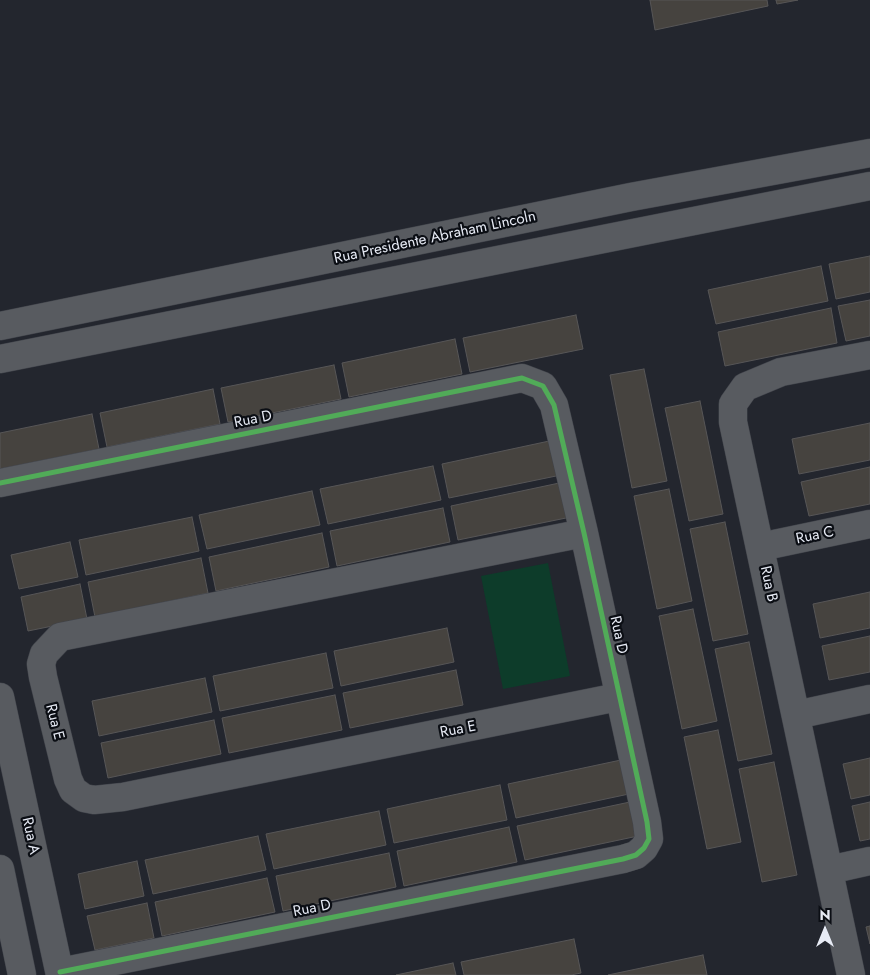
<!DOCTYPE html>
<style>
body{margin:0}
#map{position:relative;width:870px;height:975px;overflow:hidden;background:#23262e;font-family:Jost,sans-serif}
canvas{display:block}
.north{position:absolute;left:800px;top:905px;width:50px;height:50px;-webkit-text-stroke:4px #0b0e14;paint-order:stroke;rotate:0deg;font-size:14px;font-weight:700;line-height:20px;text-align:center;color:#e7ebf5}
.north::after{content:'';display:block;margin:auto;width:18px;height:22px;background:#e7ebf5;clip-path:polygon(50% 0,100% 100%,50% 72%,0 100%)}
</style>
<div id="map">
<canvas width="870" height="975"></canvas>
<div class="north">N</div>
</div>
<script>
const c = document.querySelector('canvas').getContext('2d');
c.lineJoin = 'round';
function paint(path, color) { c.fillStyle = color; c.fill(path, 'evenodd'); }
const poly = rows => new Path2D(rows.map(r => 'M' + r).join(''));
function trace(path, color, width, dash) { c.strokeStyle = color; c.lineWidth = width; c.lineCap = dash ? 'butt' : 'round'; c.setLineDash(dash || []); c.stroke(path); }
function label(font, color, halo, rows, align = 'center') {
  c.font = font + ' Jost,sans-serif'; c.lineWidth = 4.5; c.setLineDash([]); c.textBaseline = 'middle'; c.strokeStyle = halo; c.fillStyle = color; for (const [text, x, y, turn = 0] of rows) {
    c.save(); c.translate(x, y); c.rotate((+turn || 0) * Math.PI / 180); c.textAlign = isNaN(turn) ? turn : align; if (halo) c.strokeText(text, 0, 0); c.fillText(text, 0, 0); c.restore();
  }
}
const green = poly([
 [548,563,570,676,503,689,481,576]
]);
const building = poly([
 [650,0,767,0,768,6,655,30,650,0],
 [776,0,798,0,777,4,776,0],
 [870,256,870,292,836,299,829,264,870,256],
 [821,266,828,301,716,324,708,290,821,266],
 [870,300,870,336,846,341,838,306,870,300],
 [831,308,837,343,725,366,718,332,831,308],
 [576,315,583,349,470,372,463,338,576,315],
 [455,339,462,374,349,397,342,363,455,339],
 [334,365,341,399,228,422,221,388,334,365],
 [644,369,667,481,632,488,610,375,644,369],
 [213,389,220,424,107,447,100,413,213,389],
 [700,401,723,514,689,521,665,408,700,401],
 [92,414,99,449,0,469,0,433,92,414],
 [870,423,870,460,799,474,792,439,870,423],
 [554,440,561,475,449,498,442,464,554,440],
 [433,466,441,500,328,524,320,489,433,466],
 [870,467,870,504,809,516,801,482,870,467],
 [564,482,571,517,458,540,451,506,564,482],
 [669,489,692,601,657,609,634,496,669,489],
 [312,491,320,525,207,549,199,515,312,491],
 [443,508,450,542,337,566,330,531,443,508],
 [192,517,199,551,86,575,79,540,192,517],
 [725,522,748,634,713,641,690,529,725,522],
 [322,533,329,567,216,591,209,557,322,533],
 [70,542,78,577,19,589,11,555,70,542],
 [201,558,208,593,95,617,88,582,201,558],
 [80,584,87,619,28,631,21,597,80,584],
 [870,592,870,628,820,638,813,604,870,592],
 [693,609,717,721,682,729,659,616,693,609],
 [447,628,454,662,341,686,334,651,447,628],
 [870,636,870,672,829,680,822,646,870,636],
 [749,642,772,754,738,761,715,649,749,642],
 [326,653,333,688,220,711,213,676,326,653],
 [456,670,463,705,350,728,343,693,456,670],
 [205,678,212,712,99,736,92,701,205,678],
 [335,695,342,730,229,753,222,718,335,695],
 [214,720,221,754,108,778,101,743,214,720],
 [718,730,741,842,707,849,684,737,718,730],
 [870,758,870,795,851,799,843,764,870,758],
 [621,760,629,794,516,818,508,784,621,760],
 [774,762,797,875,762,882,739,769,774,762],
 [500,785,507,820,394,843,387,809,500,785],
 [630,802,638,836,525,860,517,826,630,802],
 [870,802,870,839,860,841,852,806,870,802],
 [379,811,386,845,274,869,266,834,379,811],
 [509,827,517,862,404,886,397,851,509,827],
 [258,836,266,870,153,894,145,860,258,836],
 [389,853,396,887,283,911,276,876,389,853],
 [137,861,144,896,85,909,78,874,137,861],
 [267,878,275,912,162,936,155,902,267,878],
 [147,903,154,938,95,950,87,916,147,903],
 [870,926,870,944,866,927,870,926],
 [574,939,581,973,571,975,464,975,461,962,574,939],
 [703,955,707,975,608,975,703,955],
 [453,963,456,975,396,975,453,963]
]);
const minor = poly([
 [0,326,631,197,870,153],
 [0,359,870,186],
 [0,483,522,378,543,386,554,405,584,533,647,822,649,839,644,848,636,855,623,859,60,972],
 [584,533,70,635,60,637,44,654,41,664,43,677,68,779,73,790,84,798,94,800,123,797,618,697],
 [760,547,870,524],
 [0,697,60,975],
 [796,715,870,699],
 [0,869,22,975],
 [829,870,870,861],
 [851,975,733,422,733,404,745,387,781,372,870,355]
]);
const cycleway = poly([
 [0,483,522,378,543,386,554,405,584,533,647,822,649,839,644,848,636,855,623,859,60,972]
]);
const streetNames = [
 ["Rua Presidente Abraham Lincoln",435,238,-12],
 ["Rua D",253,420,-11],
 ["Rua C",815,536,-12],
 ["Rua B",768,584,78],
 ["Rua D",618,635,78],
 ["Rua E",54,722,76],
 ["Rua E",458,730,-11],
 ["Rua A",30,836,78],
 ["Rua D",312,909,-11]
];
paint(green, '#0d3c2a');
paint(building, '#46433f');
trace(building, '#575657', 1);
trace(minor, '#41444b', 29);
trace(minor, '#585b60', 28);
trace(cycleway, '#51ab58', 5);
label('15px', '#e7ebf5', '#0b0e14', streetNames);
</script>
